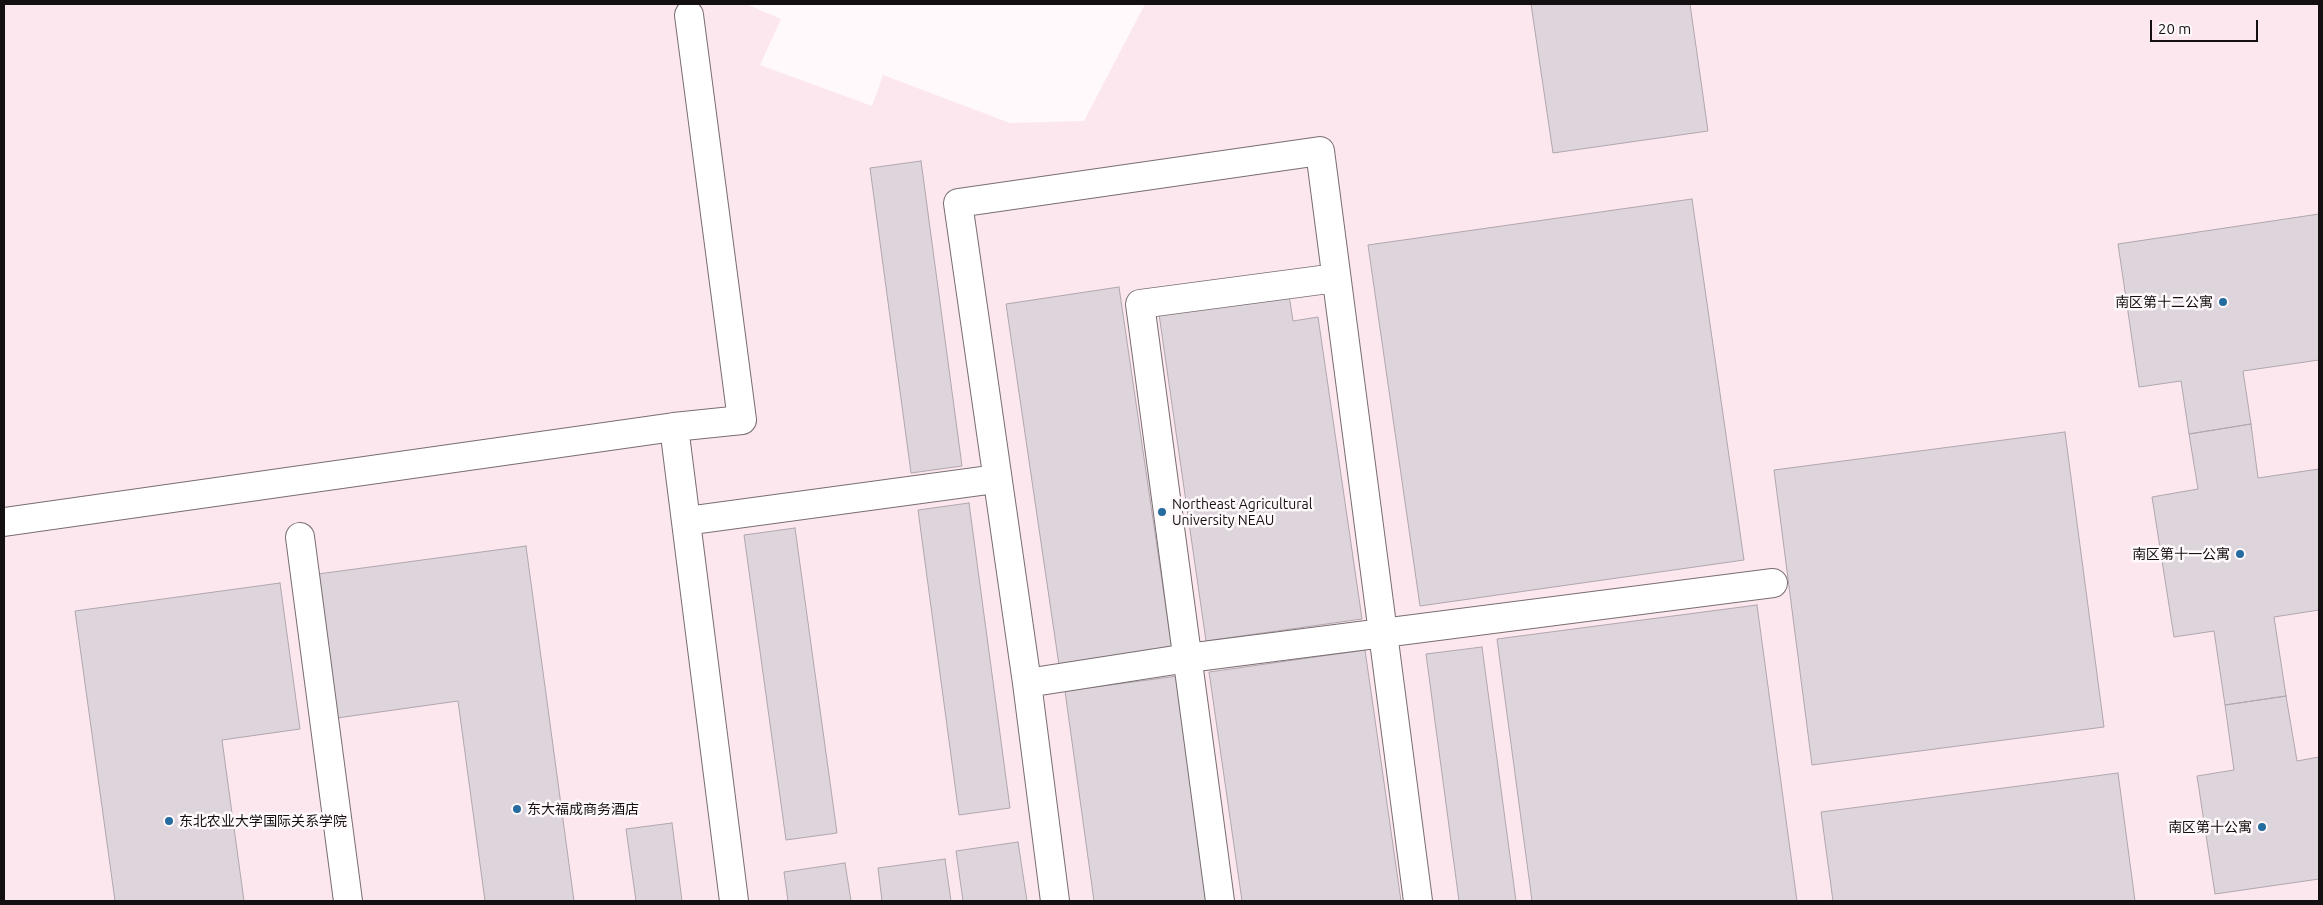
<!DOCTYPE html>
<meta charset="utf-8">
<style>
body{margin:0}
#map{position:relative;width:2323px;height:905px;overflow:hidden;background:#fff9fb;font-family:Ubuntu,sans-serif}
canvas{display:block}
.frame{position:absolute;inset:0;border:5px solid #141011;pointer-events:none}
.scale{position:absolute;left:2150px;top:20px;width:108px;height:22px;box-sizing:border-box;border:2px solid #141011;border-top:0;padding-left:6px;font-size:15px;line-height:18px;white-space:nowrap;color:#141011;-webkit-text-stroke:4px #fff9fb;paint-order:stroke}
</style>
<div id="map">
<canvas width="2323" height="905"></canvas>
<div class="frame"></div>
<div class="scale">20 m</div>
</div>
<script>
const c = document.querySelector('canvas').getContext('2d');
c.lineJoin = 'round';
function paint(path, color) { c.fillStyle = color; c.fill(path, 'evenodd'); }
const poly = rows => new Path2D(rows.map(r => 'M' + r).join(''));
function trace(path, color, width, dash) { c.strokeStyle = color; c.lineWidth = width; c.lineCap = dash ? 'butt' : 'round'; c.setLineDash(dash || []); c.stroke(path); }
function label(font, color, halo, rows, align = 'center') {
  c.font = font + ' Ubuntu,"Noto Sans SC",sans-serif'; c.lineWidth = 5; c.setLineDash([]); c.textBaseline = 'middle'; c.strokeStyle = halo; c.fillStyle = color; for (const [text, x, y, turn = 0] of rows) {
    c.save(); c.translate(x, y); c.rotate((+turn || 0) * Math.PI / 180); c.textAlign = isNaN(turn) ? turn : align; if (halo) c.strokeText(text, 0, 0); c.fillText(text, 0, 0); c.restore();
  }
}
const built = poly([
 [4,4,746,4,781,19,760,65,872,106,883,75,1010,123,1084,121,1145,4,2319,4,2319,901,4,901]
]);
const building = poly([
 [1531,4,1690,4,1708,131,1553,153,1531,4],
 [921,161,962,466,911,473,870,168,921,161],
 [1692,199,1744,560,1420,606,1368,245,1692,199],
 [2319,214,2319,360,2243,371,2251,424,2189,434,2181,381,2139,387,2118,244,2319,214],
 [1119,287,1172,649,1059,665,1006,304,1119,287],
 [1289,295,1293,321,1318,317,1362,619,1206,641,1159,314,1289,295],
 [2251,424,2258,478,2319,469,2319,610,2274,617,2286,696,2225,705,2214,631,2174,637,2152,497,2198,489,2189,434,2251,424],
 [2065,432,2104,727,1812,765,1774,470,2065,432],
 [969,503,1010,808,959,815,918,510,969,503],
 [795,528,837,833,786,840,744,535,795,528],
 [526,546,574,901,485,901,458,701,337,718,318,574,526,546],
 [280,583,300,729,222,740,244,901,115,901,75,611,280,583],
 [1757,605,1797,901,1532,901,1497,639,1757,605],
 [1482,647,1516,901,1459,901,1426,654,1482,647],
 [1365,650,1401,901,1242,901,1209,672,1365,650],
 [1178,676,1208,901,1094,901,1065,691,1178,676],
 [2286,696,2297,761,2319,757,2319,879,2215,894,2197,776,2234,770,2225,705,2286,696],
 [2118,773,2135,901,1833,901,1821,812,2118,773],
 [672,823,682,901,636,901,626,829,672,823],
 [1018,842,1027,901,963,901,956,851,1018,842],
 [945,859,951,901,882,901,878,868,945,859],
 [845,863,851,901,788,901,784,872,845,863]
]);
const street = poly([
 [674,427,734,901],
 [686,521,996,479],
 [4,522,674,427,742,420,689,15],
 [300,537,348,901],
 [1027,683,1188,658,1773,583],
 [1055,901,1027,683,958,203,1320,151,1418,901],
 [1220,901,1140,304,1336,278]
]);
const markers = [
 [2223,302,5,"#246b9f"],
 [1162,512,5,"#246b9f"],
 [2240,554,5,"#246b9f"],
 [517,809,5,"#246b9f"],
 [169,821,5,"#246b9f"],
 [2262,827,5,"#246b9f"]
];
const poiNames = [
 ["南区第十二公寓",2213,302],
 ["Northeast Agricultural",1172,504,"left"],
 ["University NEAU",1172,520,"left"],
 ["南区第十一公寓",2230,554],
 ["东大福成商务酒店",527,809,"left"],
 ["东北农业大学国际关系学院",179,821,"left"],
 ["南区第十公寓",2252,827]
];
paint(built, '#fde7ee');
paint(building, '#ded4dc');
trace(building, '#b1a7af', 1);
trace(street, '#796e71', 30);
trace(street, '#fff', 28);
for (const [x, y, r, color] of markers) { const dot = new Path2D(); dot.arc(x, y, r, 0, 2 * Math.PI); c.fillStyle = color; c.fill(dot); trace(dot, '#fff9fb', 2); }
label('14px', '#141011', '#fff9fb', poiNames, 'right');
</script>
